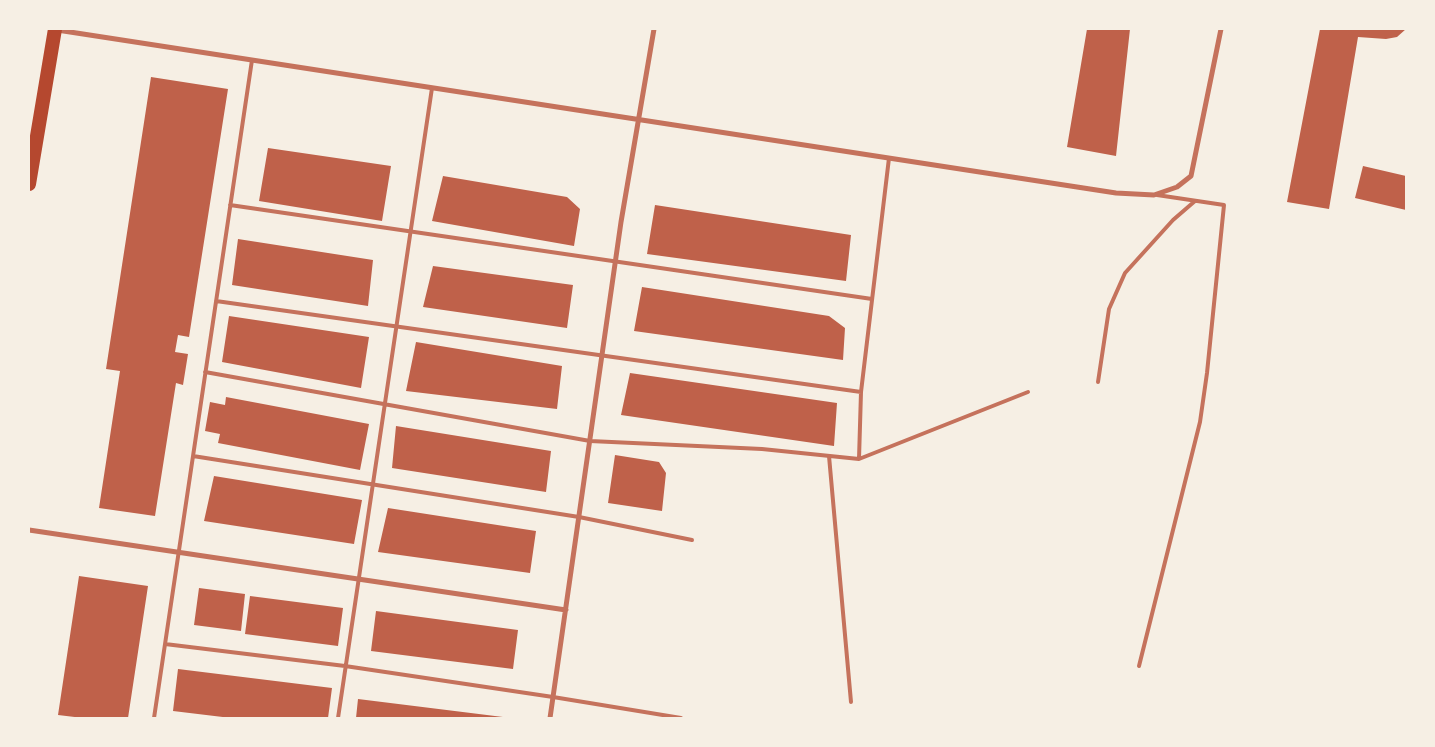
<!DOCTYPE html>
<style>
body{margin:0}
#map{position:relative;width:1435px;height:747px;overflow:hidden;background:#f6efe4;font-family:"Fira Sans",sans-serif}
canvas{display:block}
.frame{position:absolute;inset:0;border:30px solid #f6efe4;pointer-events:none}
</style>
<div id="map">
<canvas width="1435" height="747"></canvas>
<div class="frame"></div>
</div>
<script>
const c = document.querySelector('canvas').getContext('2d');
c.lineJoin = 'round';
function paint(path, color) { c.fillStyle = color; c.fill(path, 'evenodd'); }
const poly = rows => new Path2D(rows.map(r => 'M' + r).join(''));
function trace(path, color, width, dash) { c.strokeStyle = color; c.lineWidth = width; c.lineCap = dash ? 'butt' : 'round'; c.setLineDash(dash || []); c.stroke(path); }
const building = poly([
 [1087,29,1130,29,1116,156,1067,147],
 [1320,29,1406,29,1397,37,1386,39,1358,37,1329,209,1287,202],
 [151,77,228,89,189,337,178,335,175,352,188,354,183,385,176,383,155,516,99,508,120,371,106,369],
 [268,148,391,166,382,221,259,201],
 [1363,166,1406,176,1406,210,1355,198],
 [443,176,567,197,580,209,574,246,432,221],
 [655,205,851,235,846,281,647,254],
 [238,239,373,260,368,306,232,285],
 [433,266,573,285,567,328,423,307],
 [642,287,829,316,845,328,843,360,634,331],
 [229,316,369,337,361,388,222,362],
 [416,342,562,366,557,409,406,391],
 [630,373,837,403,834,446,621,415],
 [226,397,369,424,360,470,218,443,220,434,205,431,210,402,225,405],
 [396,426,551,451,546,492,392,468],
 [615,455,659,462,666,473,662,511,608,503],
 [214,476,362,500,354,544,204,521],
 [388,508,536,531,530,573,378,552],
 [79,576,148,586,128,718,83,718,58,715],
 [199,588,245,594,241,631,194,625],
 [250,596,343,608,338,646,245,634],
 [376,611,518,630,513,669,371,651],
 [178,669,332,688,328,718,231,718,173,711],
 [358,699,503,717,503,718,356,718]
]);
const service = poly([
 [230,205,872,299],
 [216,301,861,392],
 [205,372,590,441,762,449,859,459,1028,392],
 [1098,382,1109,309,1125,273,1173,220,1195,201],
 [193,456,579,517,692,540],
 [829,456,851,702],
 [859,459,861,392,889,158],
 [165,644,345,666,553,697,681,718],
 [1139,666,1200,422,1207,373,1224,205,1157,195],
 [154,718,252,60],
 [338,718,432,88]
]);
const minor = poly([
 [57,30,1116,193,1154,195,1177,187,1191,176,1221,29],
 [29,530,566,610],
 [550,718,621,222,654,29]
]);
const trunk = poly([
 [29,184,55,29]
]);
paint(building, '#bf614a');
trace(service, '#c5725c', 4);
trace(minor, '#c5725c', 5);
trace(trunk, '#b5482f', 14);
</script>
